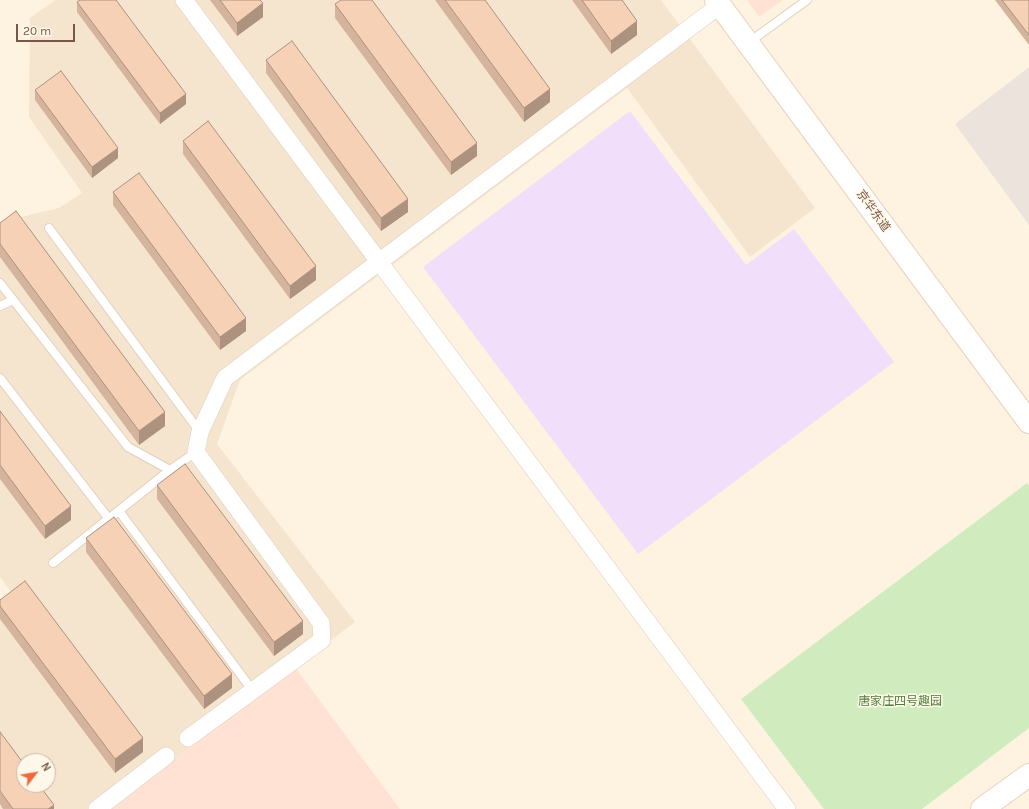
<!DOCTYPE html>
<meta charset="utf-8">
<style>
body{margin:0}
#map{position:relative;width:1029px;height:809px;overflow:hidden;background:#fef3e1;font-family:Karla,sans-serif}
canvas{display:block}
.north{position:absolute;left:16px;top:753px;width:40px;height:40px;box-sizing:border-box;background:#fff7e9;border:1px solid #c9b7a8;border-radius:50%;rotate:59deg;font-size:11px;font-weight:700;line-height:16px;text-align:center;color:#775846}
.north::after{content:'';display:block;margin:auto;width:14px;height:18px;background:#f2683b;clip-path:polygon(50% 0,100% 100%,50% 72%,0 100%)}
.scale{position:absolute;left:16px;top:24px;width:59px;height:18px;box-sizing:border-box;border:2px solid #775846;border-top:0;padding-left:5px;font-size:12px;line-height:14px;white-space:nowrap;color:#775846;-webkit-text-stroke:3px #fff7e9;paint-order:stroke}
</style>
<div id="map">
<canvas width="1029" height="809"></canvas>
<div class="north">N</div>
<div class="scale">20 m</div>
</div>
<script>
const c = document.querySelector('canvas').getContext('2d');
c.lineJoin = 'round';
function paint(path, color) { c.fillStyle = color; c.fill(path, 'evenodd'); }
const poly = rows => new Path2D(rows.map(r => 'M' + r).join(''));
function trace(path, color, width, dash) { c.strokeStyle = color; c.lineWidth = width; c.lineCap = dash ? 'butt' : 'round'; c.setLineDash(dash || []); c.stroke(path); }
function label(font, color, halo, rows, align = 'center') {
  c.font = font + ' Karla,"Noto Sans SC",sans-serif'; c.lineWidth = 3; c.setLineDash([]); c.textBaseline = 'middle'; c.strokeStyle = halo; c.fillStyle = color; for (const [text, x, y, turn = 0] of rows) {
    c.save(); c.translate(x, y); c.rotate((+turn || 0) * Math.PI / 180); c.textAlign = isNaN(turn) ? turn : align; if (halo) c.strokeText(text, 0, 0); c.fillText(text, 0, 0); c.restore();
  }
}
const residential = poly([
 [55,0,661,0,815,208,750,257,627,88,240,380,217,444,355,622,109,809,0,809,0,602,12,593,0,577,0,230,16,218,59,208,82,193,29,117,30,18],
 [24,761,48,761,48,785,24,785]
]);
const commercial = poly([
 [747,0,783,0,759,17],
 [295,667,400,809,109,809]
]);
const industrial = poly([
 [1029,67,1029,225,955,124]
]);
const education = poly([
 [630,111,746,265,794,229,894,362,638,554,423,267]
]);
const green = poly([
 [1027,483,1029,486,1029,728,922,809,824,809,741,699]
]);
const lane = poly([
 [748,43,807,0],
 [49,228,200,432],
 [0,283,128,447,170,470],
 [0,306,13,300],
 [0,378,109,519],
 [119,511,253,691],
 [53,563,170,470,196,452]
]);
const street = poly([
 [184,0,787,809],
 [188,738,322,640,321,623,196,452,200,432,225,378,720,5],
 [97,809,166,756]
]);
const secondary = poly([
 [716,0,1029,422],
 [982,809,1029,775]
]);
const wall = poly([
 [210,0,260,0,263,17,237,36],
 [435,0,485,0,550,102,524,122],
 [572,0,622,0,637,35,611,54],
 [995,0,1029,0,1029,45],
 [77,2,186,104,160,124,77,12],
 [335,4,477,156,451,175,335,18],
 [266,60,408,212,381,231,266,73],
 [35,90,118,158,92,178,35,100],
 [183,141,316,280,290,299,183,154],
 [113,192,246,331,220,350,113,205],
 [0,223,165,426,139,445,0,257],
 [0,411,71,520,45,539,0,479],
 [157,485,303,634,274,656,157,499],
 [86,538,232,688,204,709,86,552],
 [0,600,143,752,115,773,0,619],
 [0,732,54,809,3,809,0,804]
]);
const shadedWall = poly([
 [263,3,263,17,237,36,237,23],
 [637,21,637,35,611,54,611,41],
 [550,89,550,102,524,122,524,108],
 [186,94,186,104,160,124,160,113],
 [477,143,477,156,451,175,451,162],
 [118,148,118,158,92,178,92,167],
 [408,199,408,212,381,231,381,218],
 [316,266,316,280,290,299,290,286],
 [246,318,246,331,220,350,220,337],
 [165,412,165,426,139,445,139,431],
 [71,506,71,520,45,539,45,526],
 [303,621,303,634,274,656,274,642],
 [232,674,232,688,204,709,204,696],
 [143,738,143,752,115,773,115,759],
 [54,805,54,809,48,809]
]);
const building = poly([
 [80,0,116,0,186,94,160,113,77,2,80,0],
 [220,0,260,0,263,3,237,23,220,0],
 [341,0,372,0,477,143,451,162,335,4,341,0],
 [445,0,485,0,550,89,524,108,445,0],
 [582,0,622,0,637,21,611,41,582,0],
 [1002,0,1029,0,1029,35,1002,0],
 [292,41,408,199,381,218,266,60,292,41],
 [61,71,118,148,92,167,35,90,61,71],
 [208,121,316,266,290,286,183,141,208,121],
 [139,173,246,318,220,337,113,192,139,173],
 [16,211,165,412,139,431,0,244,0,223,16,211],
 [0,411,71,506,45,526,0,465,0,411],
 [185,464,303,621,274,642,157,485,185,464],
 [114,517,232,674,204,696,86,538,114,517],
 [25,581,143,738,115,759,0,606,0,600,25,581],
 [0,732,24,764,24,785,39,785,54,805,48,809,13,809,0,791,0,732]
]);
const streetNames = [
 ["京华东道",873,211,54]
];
const parkNames = [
 ["唐家庄四号趣园",900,702]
];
paint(residential, '#f6e5ce');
paint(commercial, '#ffe2d4');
paint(industrial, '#ece4dc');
paint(education, '#f0defa');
paint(green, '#d0ecbe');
trace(lane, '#e3cfbc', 10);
trace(street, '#e3cfbc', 18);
trace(secondary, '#ead2bb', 24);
trace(lane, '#fff', 8);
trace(street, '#fff', 17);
trace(secondary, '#fff', 22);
paint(wall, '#d4b49d');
paint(shadedWall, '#ac927f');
paint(building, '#f6d1b6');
trace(building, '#ac927f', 1);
label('12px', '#775846', '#fff7e9', streetNames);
label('12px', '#4e7e3c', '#fff7e9', parkNames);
</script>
